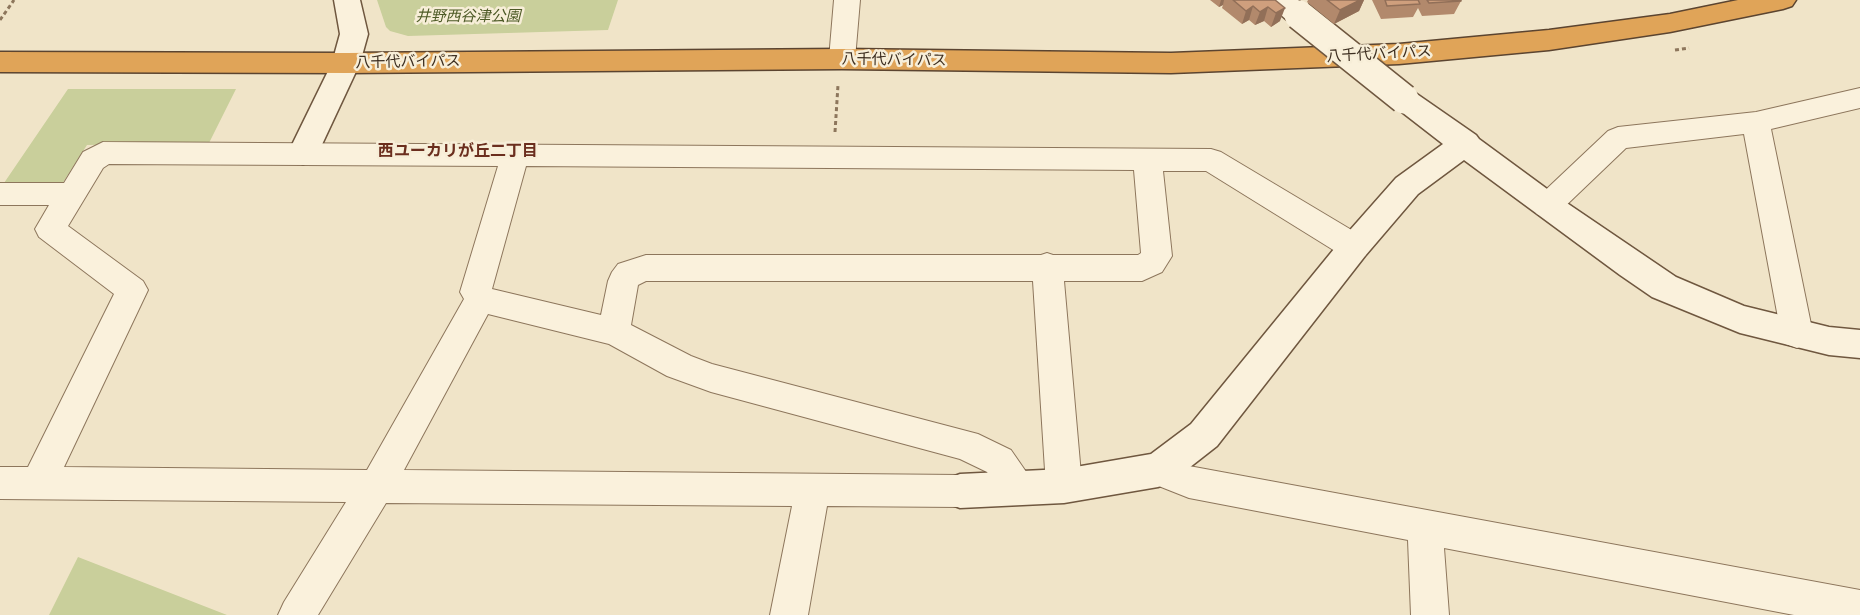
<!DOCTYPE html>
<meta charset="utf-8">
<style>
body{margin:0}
canvas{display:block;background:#f0e4c8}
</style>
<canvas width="1860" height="615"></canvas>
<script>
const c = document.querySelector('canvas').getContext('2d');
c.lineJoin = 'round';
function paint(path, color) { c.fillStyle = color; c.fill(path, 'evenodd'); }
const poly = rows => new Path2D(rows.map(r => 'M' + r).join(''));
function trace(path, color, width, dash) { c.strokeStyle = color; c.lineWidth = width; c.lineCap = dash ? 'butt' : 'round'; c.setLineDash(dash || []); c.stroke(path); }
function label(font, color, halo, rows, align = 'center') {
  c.font = font + ' Literata,"Noto Sans JP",serif'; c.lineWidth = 5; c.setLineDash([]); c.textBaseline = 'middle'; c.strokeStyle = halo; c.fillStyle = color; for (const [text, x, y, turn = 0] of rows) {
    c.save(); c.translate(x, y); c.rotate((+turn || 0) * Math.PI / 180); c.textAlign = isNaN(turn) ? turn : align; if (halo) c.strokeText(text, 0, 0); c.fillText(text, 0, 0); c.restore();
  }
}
const green = poly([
 [377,0,618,0,608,30,408,36,390,31,386,27],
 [68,89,236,89,209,143,87,145,62,184,4,183],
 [78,557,227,615,49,615]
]);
const path = poly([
 [0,20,14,0],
 [1675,50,1689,48],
 [835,132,838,85]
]);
const street = poly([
 [834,0,860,0,855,59,851,66,842,68,833,66,829,59,834,0],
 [1860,88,1860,108,1771,129,1813,334,1808,344,1797,348,1786,344,1781,334,1744,134,1626,148,1557,214,1547,218,1537,214,1532,206,1537,198,1608,131,1618,127,1756,112,1860,88],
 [103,142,1211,149,1221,152,1365,238,1369,247,1365,256,1354,259,1343,256,1206,171,1163,171,1172,256,1162,272,1142,281,1064,281,1082,486,1076,498,1064,502,1052,498,1046,486,1033,281,646,281,638,285,631,325,691,356,712,364,978,434,1011,450,1029,476,1035,488,1029,500,1017,504,1005,500,987,472,960,459,711,392,667,376,609,344,488,314,404,470,960,475,972,479,978,491,972,503,960,507,827,506,808,615,770,615,792,506,386,503,318,615,278,615,284,602,346,502,0,499,0,467,28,467,114,294,39,237,35,229,49,205,0,205,0,183,64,183,83,152,103,142],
 [109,164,498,166,460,292,464,299,367,470,64,467,148,290,143,281,68,226,103,168,109,164],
 [526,166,1134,170,1141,253,1138,255,1053,255,1047,253,1041,255,646,255,618,264,612,272,608,281,601,315,492,289,526,166],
 [1158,454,1189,466,1860,590,1860,615,1794,615,1444,548,1449,615,1411,615,1408,540,1189,498,1146,481,1141,470,1146,459,1158,454]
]);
const secondary = poly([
 [334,0,360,0,368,34,360,63,318,153,314,161,303,164,292,161,288,153,332,63,340,34,334,0],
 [1267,0,1298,0,1312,15,1309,22,1299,24,1289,22,1271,6,1267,0],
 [1404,89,1414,92,1476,135,1479,139,1558,197,1676,277,1744,306,1829,327,1860,330,1860,358,1829,355,1740,333,1652,297,1620,275,1464,160,1418,194,1365,256,1217,446,1171,482,1158,487,1064,503,960,508,947,503,942,491,947,479,960,474,1064,469,1151,454,1191,424,1343,238,1396,178,1443,144,1394,106,1390,99,1394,92,1404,89]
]);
const highway = poly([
 [1738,0,1796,0,1792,6,1783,9,1670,32,1549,50,1399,64,1171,73,842,69,346,73,0,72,0,52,346,53,842,49,1171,53,1399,44,1549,30,1670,14,1738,0]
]);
const secondaryBridge = poly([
 [1299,15,1404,99]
]);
const wall = poly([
 [1210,0,1275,0,1280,21,1271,27,1264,21,1255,25,1249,20,1242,24,1222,8,1223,5,1219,7],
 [1308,0,1364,0,1359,11,1334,24,1307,2],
 [1372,0,1461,0,1461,1,1454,14,1422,16,1418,8,1413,17,1381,19]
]);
const shadedWall = poly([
 [1221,0,1224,0,1223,5,1219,7],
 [1360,0,1364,0,1359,11,1334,24,1340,10],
 [1253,6,1249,20,1242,24,1246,11],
 [1268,7,1264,21,1255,25,1260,12],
 [1285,8,1280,21,1271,27,1276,13]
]);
const building = poly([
 [1233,0,1275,0,1285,8,1276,13,1268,7,1260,12,1253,6,1246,11,1233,0],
 [1327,0,1360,0,1340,10,1327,0],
 [1385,0,1418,0,1420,4,1387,6,1385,0],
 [1427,0,1461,0,1461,1,1429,3,1427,0]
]);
const parkNames = [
 ["井野西谷津公園",468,17]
];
const streetNames = [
 ["八千代バイパス",1379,54,-3],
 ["八千代バイパス",894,60,1],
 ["八千代バイパス",408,62,-1]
];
const neighbourhoodNames = [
 ["西ユーカリが丘二丁目",458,151]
];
paint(green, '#c9cf9b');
trace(street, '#8d765c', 2);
trace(secondary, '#6f573f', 3);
trace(highway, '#5b4430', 3);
trace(path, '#8d765c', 3, [4, 3]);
paint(street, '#faf1dc');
paint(secondary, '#faf1dc');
paint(highway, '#e0a458');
trace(secondaryBridge, '#6f573f', 32, []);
trace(secondaryBridge, '#faf1dc', 29);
paint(wall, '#b2896c');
paint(shadedWall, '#916f58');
paint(building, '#cf9f7d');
trace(building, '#916f58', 1.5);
label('italic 15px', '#4d5a26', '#f7eed8', parkNames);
label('15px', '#3d2e20', '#f7eed8', streetNames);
label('bold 16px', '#6b2e1e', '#f7eed8', neighbourhoodNames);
</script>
